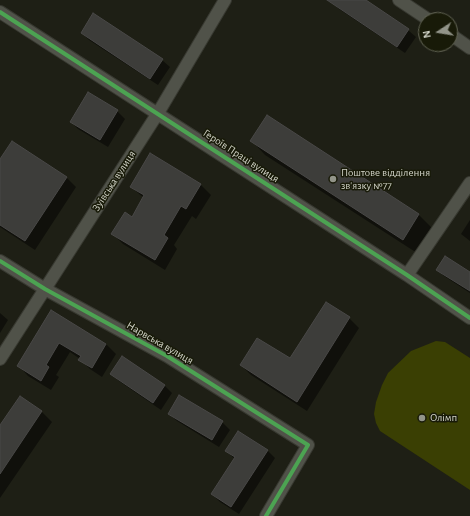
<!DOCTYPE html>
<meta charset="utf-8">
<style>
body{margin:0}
#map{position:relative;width:470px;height:516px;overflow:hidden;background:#1e1f15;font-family:"Alegreya Sans",sans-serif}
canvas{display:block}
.north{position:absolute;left:418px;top:12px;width:40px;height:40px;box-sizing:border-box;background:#181a08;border:1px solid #626454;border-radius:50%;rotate:258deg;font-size:11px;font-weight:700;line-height:16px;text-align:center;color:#d1d3c7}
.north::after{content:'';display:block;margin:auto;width:14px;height:18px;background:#929489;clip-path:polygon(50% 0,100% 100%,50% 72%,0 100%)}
</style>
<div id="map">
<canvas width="470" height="516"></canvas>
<div class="north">N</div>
</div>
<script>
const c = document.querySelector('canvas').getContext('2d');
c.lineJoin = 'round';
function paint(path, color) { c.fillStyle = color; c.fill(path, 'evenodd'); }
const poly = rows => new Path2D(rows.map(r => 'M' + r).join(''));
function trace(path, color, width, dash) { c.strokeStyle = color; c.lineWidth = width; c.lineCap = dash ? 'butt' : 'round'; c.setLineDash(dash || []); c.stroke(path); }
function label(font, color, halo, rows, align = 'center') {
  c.font = font + ' "Alegreya Sans",sans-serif'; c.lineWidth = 3; c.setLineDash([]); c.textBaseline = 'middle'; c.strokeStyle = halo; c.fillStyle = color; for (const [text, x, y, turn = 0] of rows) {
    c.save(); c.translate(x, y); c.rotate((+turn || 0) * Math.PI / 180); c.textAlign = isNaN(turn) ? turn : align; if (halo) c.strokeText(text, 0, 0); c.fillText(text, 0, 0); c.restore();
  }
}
const green = poly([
 [436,341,445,342,470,358,470,490,380,431,376,423,374,414,376,402,382,385,388,373,411,351]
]);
const shadow = poly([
 [333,0,364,0,408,30,416,37,405,53,339,9,332,2],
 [82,33,162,60,170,67,158,85,89,40],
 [88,93,117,111,125,119,108,147,78,129,71,122],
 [267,117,419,215,433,229,417,253,265,155,252,141],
 [150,154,201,185,211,195,196,219,192,216,174,245,177,249,165,270,123,244,113,234,132,218,144,198,131,187],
 [0,161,66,177,76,187,35,250,0,227],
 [470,220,470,241,461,234],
 [438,270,470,273,470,293,444,276],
 [326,303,349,318,359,328,307,411,251,375,241,365,291,360],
 [52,311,106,344,116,354,102,377,90,369,80,359,70,352,56,375,59,377,51,390,28,376,19,366],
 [0,313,8,320,0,333],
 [122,358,165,386,172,393,161,410,119,381,111,374],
 [20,397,42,412,52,422,0,498,0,427],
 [169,414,222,422,230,430,219,447,177,421],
 [239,432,268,451,275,458,239,514,220,502,212,494,235,459,226,451]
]);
const building = poly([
 [327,0,366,0,409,29,397,47,327,0],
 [93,13,163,59,150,79,81,33,93,13],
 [88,92,118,110,100,140,70,122,88,92],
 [267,115,419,214,403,240,250,141,267,115],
 [12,141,67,177,25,241,0,225,0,159,12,141],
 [150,153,201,184,186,209,181,206,164,235,168,238,155,260,111,234,125,212,132,217,144,195,130,187,150,153],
 [445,256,470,272,470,291,436,270,445,256],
 [326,302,350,317,297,402,240,365,257,338,290,358,326,302],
 [51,310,106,344,92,368,78,360,81,356,59,343,46,365,49,367,41,381,17,366,51,310],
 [122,356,165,385,153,403,110,374,122,356],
 [179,395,223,421,212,440,168,414,179,395],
 [20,396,42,411,0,474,0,425,20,396],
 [238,431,268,450,231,507,211,494,235,457,225,451,238,431]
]);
const minor = poly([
 [399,0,429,20],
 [0,12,407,275,470,318],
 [450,34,470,48],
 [0,261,45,289,167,356,308,445,266,516],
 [407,275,470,183],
 [0,359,158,113,225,0]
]);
const cycleway = poly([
 [0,12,407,275,470,318],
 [0,261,45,289,167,356,308,445,266,516]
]);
const markers = [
 [333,179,4,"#929489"],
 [422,418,4,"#929489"]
];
const streetNames = [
 ["Героїв Праці вулиця",241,156,33],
 ["Зуївська вулиця",114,181,-57],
 ["Нарвська вулиця",160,343,30]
];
const poiNames = [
 ["Поштове відділення",341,173],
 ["зв'язку №77",341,186],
 ["Олімп",430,418]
];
paint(green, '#3a3f03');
paint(shadow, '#0007');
paint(building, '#3d3d3a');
trace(building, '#494847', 1);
trace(minor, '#383931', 14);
trace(minor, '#505249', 12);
trace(cycleway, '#4ca352', 4);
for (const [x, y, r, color] of markers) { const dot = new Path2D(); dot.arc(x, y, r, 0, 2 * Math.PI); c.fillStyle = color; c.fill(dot); trace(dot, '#181a08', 1.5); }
label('11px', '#d1d3c7', '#181a08', streetNames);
label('11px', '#d1d3c7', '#181a08', poiNames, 'left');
</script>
